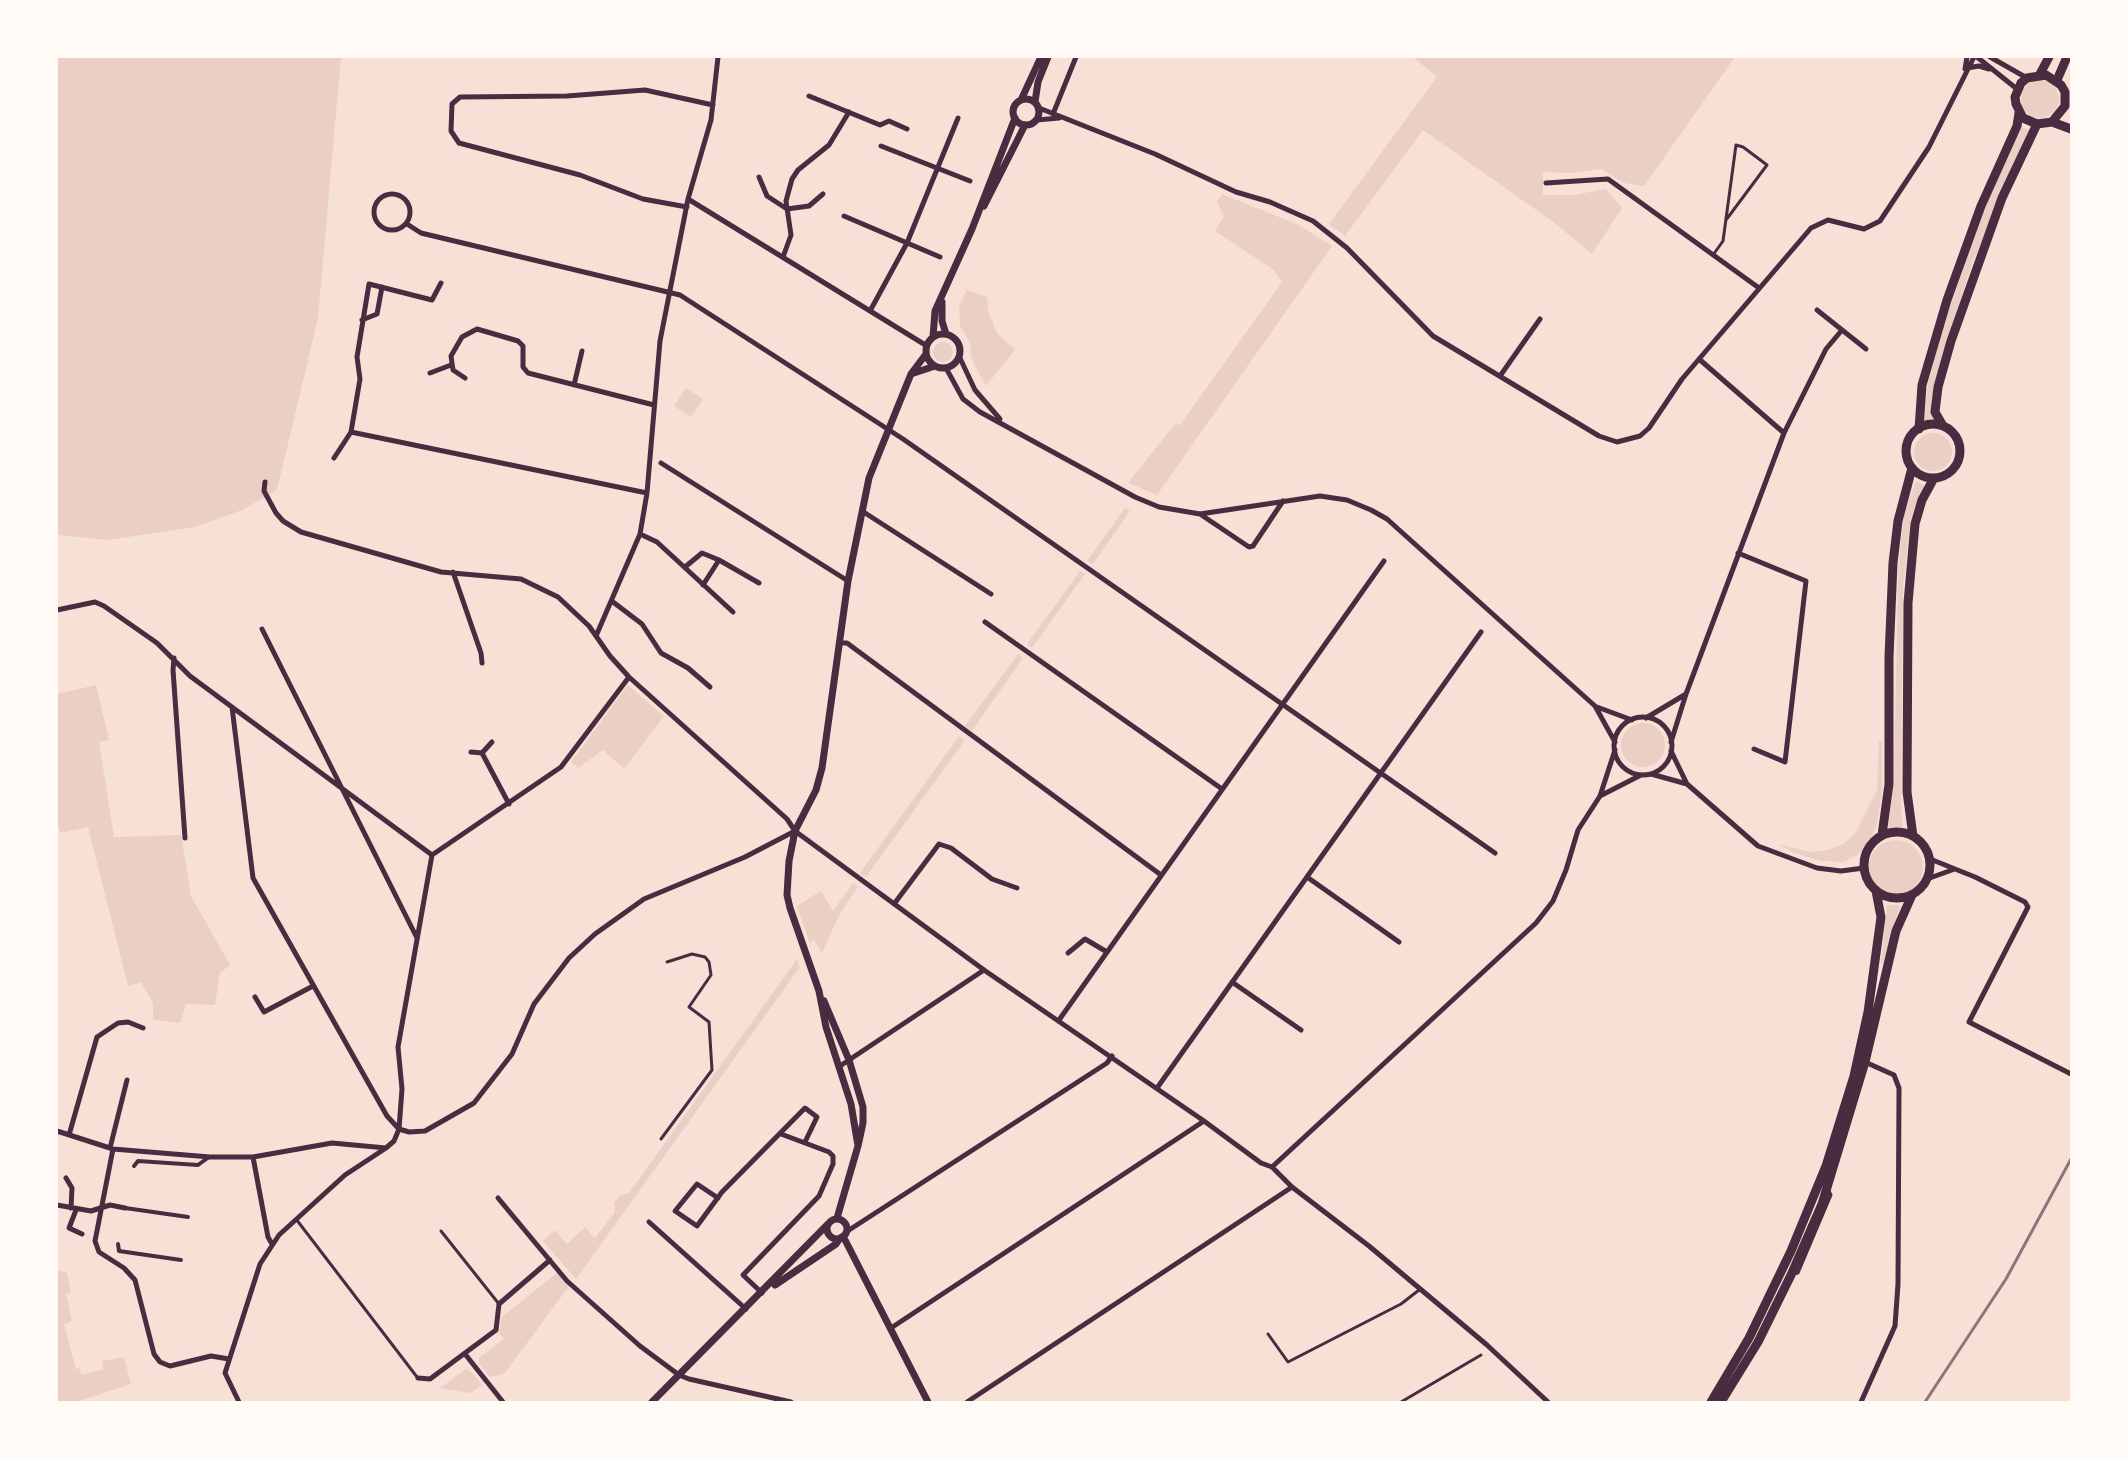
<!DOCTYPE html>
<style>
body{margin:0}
#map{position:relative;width:2128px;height:1459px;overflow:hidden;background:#f7e1d7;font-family:"Nunito Sans",sans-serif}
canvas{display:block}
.frame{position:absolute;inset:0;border:58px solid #fffaf5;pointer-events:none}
</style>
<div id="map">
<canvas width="2128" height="1459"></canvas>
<div class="frame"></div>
</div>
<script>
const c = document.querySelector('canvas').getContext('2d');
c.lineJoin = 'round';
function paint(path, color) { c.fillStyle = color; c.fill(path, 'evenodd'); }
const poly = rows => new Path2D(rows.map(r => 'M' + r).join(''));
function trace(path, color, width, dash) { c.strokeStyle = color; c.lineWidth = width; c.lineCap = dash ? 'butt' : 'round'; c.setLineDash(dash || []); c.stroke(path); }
const green = poly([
 [57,57,341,57,318,318,277,490,242,510,195,527,108,540,57,535],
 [1413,57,1735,57,1644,186,1624,183,1601,169,1570,173,1543,172,1543,195,1573,195,1606,189,1622,208,1592,254,1552,221,1423,130,1345,236,1329,224,1437,77],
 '2021 99a19 19 0 1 1 38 0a19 19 0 1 1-38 0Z',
 [2021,127,2029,130,1972,264,1939,366,1931,407,1934,422,1924,423,1928,382,1944,324,1987,203],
 [1222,194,1299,225,1332,246,1157,495,1128,483,1175,424,1180,425,1282,282,1274,270,1215,231,1224,216,1217,202],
 [967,290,987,297,988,310,997,333,1015,350,986,386,977,370,971,357,970,343,960,326,959,306],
 '933 352a10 10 0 1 1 20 0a10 10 0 1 1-20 0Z',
 [686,388,703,399,691,417,674,406],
 '1914 452a19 19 0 1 1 38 0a19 19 0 1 1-38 0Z',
 [1916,481,1924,485,1911,517,1903,588,1901,807,1903,829,1888,829,1894,781,1898,571,1904,514],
 [1125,508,1130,511,1093,564,1087,561],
 [1080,571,1085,574,1032,648,1027,644],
 [1018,654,1023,658,972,731,965,726],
 [96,685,109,740,99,742,114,837,181,835,191,896,230,965,220,973,215,1005,186,1004,180,1023,153,1020,153,1003,141,982,128,986,88,827,60,833,57,822,57,694],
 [628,685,664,716,624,769,603,750,578,768,571,762],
 '1621 745a22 22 0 1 1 44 0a22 22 0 1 1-44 0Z',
 [959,736,965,740,866,877,860,873],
 [1879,740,1882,742,1882,791,1877,825,1869,842,1857,855,1844,862,1821,861,1791,852,1779,844,1811,852,1828,850,1845,843,1856,832,1877,790],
 '1869 867a27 27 0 1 1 54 0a27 27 0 1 1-54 0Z',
 [853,883,858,887,840,913,822,953,813,939,810,944,797,906,821,891,833,911],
 [1887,905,1900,905,1884,964,1881,963],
 [797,959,800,967,576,1279,543,1241,555,1230,567,1244,585,1227,595,1238,615,1212,614,1203,619,1196,629,1193],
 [57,1270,67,1273,71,1292,66,1294,72,1321,64,1324,76,1369,79,1368,82,1375,104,1369,102,1361,124,1357,131,1384,76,1402,57,1402],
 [558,1272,570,1285,504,1374,490,1377,479,1364,479,1358,504,1339,499,1333,502,1317],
 [466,1369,473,1373,482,1385,471,1393,440,1388]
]);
const service = poly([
 [1713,255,1723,241,1736,145,1743,147,1767,165,1726,220],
 [661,1139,712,1070,709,1022,689,1007,711,975,709,962,705,957,692,954,667,962],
 [296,1219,417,1377],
 [441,1231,499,1304],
 [1794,1274,1798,1273,1831,1195,1829,1191],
 [1268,1334,1288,1362,1401,1304,1419,1290],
 [1401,1402,1481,1355]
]);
const pedestrian = poly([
 [134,1166,138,1161,198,1165,209,1157],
 [125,1208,188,1217],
 [118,1244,119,1251,181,1260]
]);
const minor = poly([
 [1977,57,2017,89],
 [1990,57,2027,78],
 [1967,68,1979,66,1989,69],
 [1965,69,1967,57],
 [809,96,880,125,889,121,907,129],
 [1039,108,1155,154,1236,192,1270,202,1313,221,1347,248,1433,336,1599,436,1617,442,1640,436,1649,428,1682,379,1811,228,1828,220,1864,229,1880,221,1929,147,1974,57],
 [1053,114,1076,57],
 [1037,120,1059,118],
 [881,146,970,181],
 [759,177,767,196,787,209,809,206,823,194],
 [1546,183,1608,179,1759,288],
 '374 212a18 18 0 1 1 36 0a18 18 0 1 1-36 0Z',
 [688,199,927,346],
 [687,207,643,199,580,175,459,143,451,131,452,104,460,97,567,96,645,90,713,105],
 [844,216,940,257],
 [407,224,421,233,680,295,903,439,1495,853],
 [783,257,791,235,786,201,792,179,798,170,829,145,849,112],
 [1817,310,1866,349],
 [870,311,907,243,958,118],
 [362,320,377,314,382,287],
 [959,356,975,390,1000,419],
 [1699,359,1784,433],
 [946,368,963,399,980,412,1135,497,1159,507,1200,514,1320,496,1347,500,1371,510,1387,519,1595,706,1615,742],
 [430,373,451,365],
 [1500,376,1540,319],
 [465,378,453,370,451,356,462,337,477,329,518,341,523,346,523,367,528,373,654,405],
 [574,385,582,351],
 [351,432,647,493],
 [334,458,351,432,360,379,357,357,369,284,432,300,441,283],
 [661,463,848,581],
 [265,482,264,491,276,513,283,521,301,532,441,572,521,579,558,597,589,626,610,656,629,677,787,819,795,831,984,970,1204,1121,1261,1163,1272,1167,1292,1187,1369,1246,1487,1345,1548,1402],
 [862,511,991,594],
 [1200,514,1249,547,1253,546,1283,501],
 [640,534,657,542,733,612],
 [1738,553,1806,581,1785,762,1754,749],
 [685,567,702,553,719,560,759,583],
 [453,572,481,653,482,663],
 [703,585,719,560],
 [613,602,642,624,661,653,688,668,710,687],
 [57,610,95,602,104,606,157,643,190,676,432,855],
 [985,622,1222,789],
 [262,629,417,938],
 [596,636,640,534,647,493,660,341,688,199,711,120,718,57],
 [840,643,847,643,1161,875],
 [174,658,173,670,185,838],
 [232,707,253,878,387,1116,399,1129,402,1089,398,1047,432,855,561,767,629,677],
 [1597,707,1632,720],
 '1614 746a29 29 0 1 1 58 0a29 29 0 1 1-58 0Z',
 [1646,718,1686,694],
 [1671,742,1686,694,1784,433,1826,349,1842,330],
 [1671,751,1687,784,1758,846,1817,868,1841,871,1864,868],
 [471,752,482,753,509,804],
 [482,753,492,742],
 [1651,774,1687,784],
 [1600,796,1641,775],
 [1930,859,1975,877,2025,902,2028,907,1969,1022,2071,1074],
 [1307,877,1399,942],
 [1927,879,1952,870],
 [894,904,939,844,951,848,992,879,1017,888],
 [1068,953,1085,939,1107,952],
 [1232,982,1301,1030],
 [255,997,264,1012,313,986],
 [1059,1020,1384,561],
 [840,1066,984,970],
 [1157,1088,1481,632],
 [57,1131,113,1149,210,1157,253,1157,332,1143,386,1148],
 [69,1135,97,1037,118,1023,128,1022,143,1028],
 [110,1148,127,1080],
 [113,1149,95,1241,99,1252,124,1268,135,1280,154,1354,160,1362,170,1366,211,1356,229,1359],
 [253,1157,268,1237,272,1244],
 [1272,1167,1536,923,1553,901,1566,870,1578,830,1600,796,1615,750],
 [66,1178,72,1188,71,1208],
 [498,1198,567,1281,640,1346,679,1375,689,1379,791,1402],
 [718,1198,697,1184,675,1211,697,1226,722,1192,805,1108,817,1117,805,1142],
 [57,1205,91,1211,110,1205,125,1208],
 [76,1210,69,1228,82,1234],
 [649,1222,746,1309],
 [846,1232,1107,1063,1112,1056],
 [762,1293,743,1275,819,1196,833,1164,833,1156,829,1152,781,1134],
 [891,1328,1204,1121],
 [465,1354,503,1402],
 [418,1378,430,1379,496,1330,499,1304,550,1260],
 [239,1402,225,1373,260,1264,279,1235,345,1175,386,1148,394,1141,399,1129,409,1132,425,1131,474,1103,512,1054,534,1004,569,958,595,934,644,899,745,857,795,831],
 [967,1402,1292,1187],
 [1861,1402,1895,1326,1898,1284,1899,1088,1894,1075,1865,1062]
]);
const tertiary = poly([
 '1013 112a13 13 0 1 1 26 0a13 13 0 1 1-26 0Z',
 [1021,100,1041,57],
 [1035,102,1038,82,1048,57],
 [984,206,1025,125],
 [942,302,942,321,946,334],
 '926 351a17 17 0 1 1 34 0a17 17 0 1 1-34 0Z',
 [933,337,935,311,972,229,1015,118],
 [911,374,935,366],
 [824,1001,849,1060,863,1107,863,1123,858,1146,837,1218],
 [858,1146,851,1104,826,1027,819,991,790,908,787,895,789,861,795,831,816,790,822,768,848,581,869,478,911,374,926,354],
 '827 1229a10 10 0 1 1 20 0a10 10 0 1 1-20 0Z',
 [843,1236,928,1402],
 [775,1285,836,1244,840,1238],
 [652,1402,828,1224]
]);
const primary = poly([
 [2040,74,2049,57],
 [2057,80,2067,57],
 [2052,122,2065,106,2065,92,2061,85,2046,75,2027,78,2021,83,2015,97,2016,104,2023,118,2037,124,2052,122,2071,129],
 '1906 451a27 27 0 1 1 54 0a27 27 0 1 1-54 0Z',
 [1943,426,1935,412,1938,387,1951,341,2002,198,2037,124],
 [1919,429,1922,385,1947,300,1981,206,2017,126,2019,113],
 '1864 865a33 33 0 1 1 66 0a33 33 0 1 1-66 0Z',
 [1882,835,1889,784,1889,657,1893,563,1898,521,1912,468],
 [1913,836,1907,792,1908,603,1915,524,1922,500,1934,478],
 [1711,1402,1749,1338,1791,1251,1826,1166,1854,1076,1868,1012,1881,917,1876,891],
 [1721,1402,1758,1342,1791,1275,1822,1204,1865,1062,1896,931,1912,895]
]);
const rail = poly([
 [1925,1402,2006,1279,2071,1159]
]);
paint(green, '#ebcfc5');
trace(service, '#4a2c40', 3);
trace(pedestrian, '#4a2c40', 4);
trace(minor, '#4a2c40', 5);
trace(tertiary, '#4a2c40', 7);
trace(primary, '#4a2c40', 9);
trace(rail, '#8f747c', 3);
</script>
